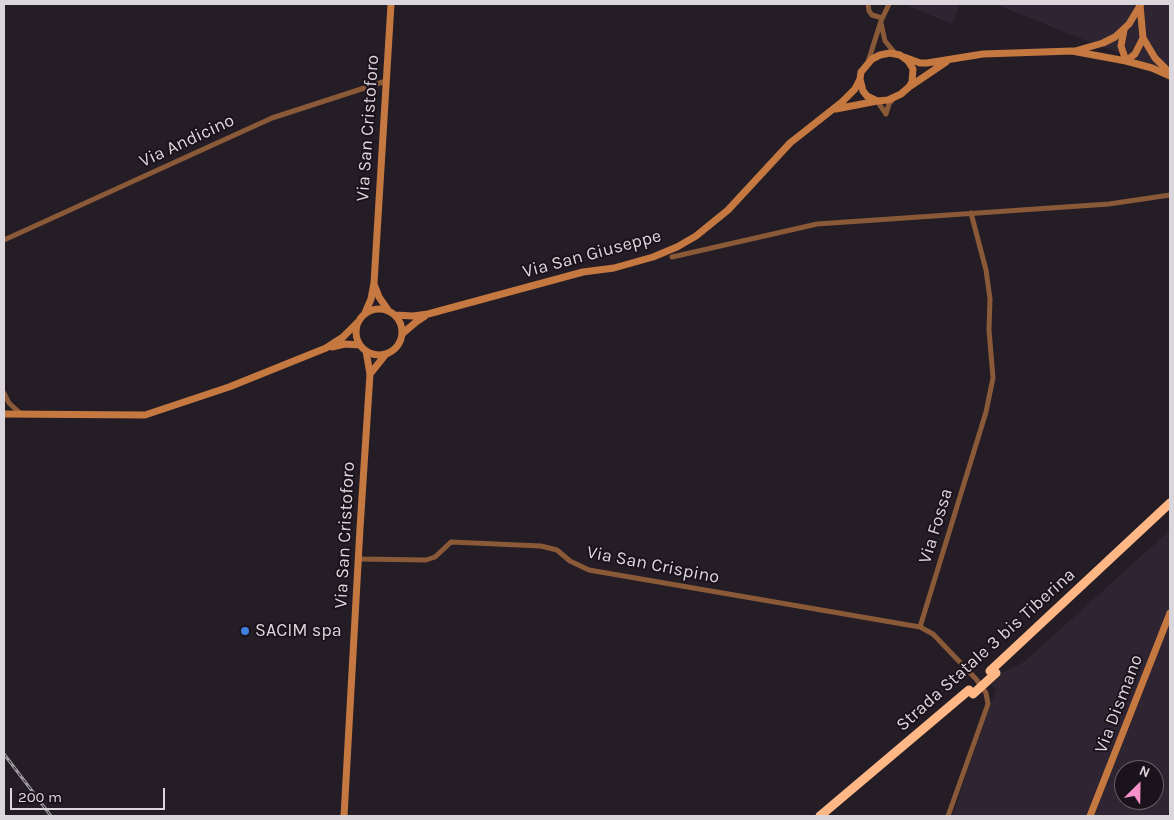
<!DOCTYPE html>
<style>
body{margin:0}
#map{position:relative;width:1174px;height:820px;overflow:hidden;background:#241d25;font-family:Karla,sans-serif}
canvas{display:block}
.frame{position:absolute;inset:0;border:5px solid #dbd6db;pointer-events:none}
.north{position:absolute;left:1114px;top:760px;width:50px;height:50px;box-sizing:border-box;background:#1b131c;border:1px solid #686168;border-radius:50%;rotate:23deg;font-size:14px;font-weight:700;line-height:20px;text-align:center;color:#dbd6db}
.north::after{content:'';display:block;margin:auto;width:18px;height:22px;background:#f890cb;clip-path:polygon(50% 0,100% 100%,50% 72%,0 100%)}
.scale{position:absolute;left:10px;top:788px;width:155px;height:22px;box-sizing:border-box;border:2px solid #dbd6db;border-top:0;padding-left:6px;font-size:15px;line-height:18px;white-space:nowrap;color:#dbd6db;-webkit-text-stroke:4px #1b131c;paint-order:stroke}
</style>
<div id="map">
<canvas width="1174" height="820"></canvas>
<div class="frame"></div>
<div class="north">N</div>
<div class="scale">200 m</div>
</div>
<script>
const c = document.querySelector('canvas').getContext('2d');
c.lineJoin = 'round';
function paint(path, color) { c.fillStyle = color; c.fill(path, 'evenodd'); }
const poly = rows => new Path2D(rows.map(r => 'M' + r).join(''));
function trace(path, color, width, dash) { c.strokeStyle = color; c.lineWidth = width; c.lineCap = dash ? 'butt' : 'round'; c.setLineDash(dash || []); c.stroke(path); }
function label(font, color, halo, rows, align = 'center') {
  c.font = font + ' Karla,sans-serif'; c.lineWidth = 4; c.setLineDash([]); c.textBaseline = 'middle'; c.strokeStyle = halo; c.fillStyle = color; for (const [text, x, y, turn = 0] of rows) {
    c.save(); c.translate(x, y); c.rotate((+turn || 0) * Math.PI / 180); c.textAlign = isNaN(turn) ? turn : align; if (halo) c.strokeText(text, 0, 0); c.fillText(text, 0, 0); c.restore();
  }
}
const built = poly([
 [903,4,960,4,952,24],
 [995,4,1170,4,1170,72,1089,42],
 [1170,530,1170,816,952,816,996,689,990,684,999,674,1024,662],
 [1124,770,1154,770,1154,800,1124,800]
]);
const street = poly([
 [868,4,869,11,872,15,882,18],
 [881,23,885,41,895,53],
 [868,62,881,21,889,4],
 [877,101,886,114,889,104,894,98],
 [4,240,272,118,386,81],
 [672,257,817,224,1109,204,1170,195],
 [4,393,9,403,21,414],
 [359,559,426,560,435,557,451,542,541,546,557,550,570,561,589,570,920,627],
 [948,816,988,704,986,693,976,679,933,634,920,627,986,412,993,378,989,330,990,299,986,270,971,213]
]);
const secondary = poly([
 [1140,5,1143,38,1155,58,1170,73],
 [1124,30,1121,46,1126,61],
 [1075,51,1103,43,1115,37,1129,24,1141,4],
 [890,53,900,55,908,61,913,69,912,82,909,87,901,94,888,100,877,101,867,96,863,91,860,79,861,72,872,59,880,55,890,53],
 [904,57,920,63,927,63,983,54,1072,51,1126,61,1152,68,1170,76],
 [1126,61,1135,54,1143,38],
 [909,87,946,62],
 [836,109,877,101],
 [374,284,379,297,388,310],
 '356 332a23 23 0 1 1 46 0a23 23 0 1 1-46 0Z',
 [365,313,371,299,374,283,391,4],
 [395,315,413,316,428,314,583,272,614,268,653,257,677,247,696,236,728,210,790,143,842,102,855,89,860,79],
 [402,334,416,322,425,316],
 [332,347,345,344,360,345],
 [370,374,386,354],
 [4,414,145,415,229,387,326,348,343,337,357,323],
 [344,816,360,528,370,374,366,351],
 [1090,816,1170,613]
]);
const highway = poly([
 [990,671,1170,503],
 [820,816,969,690]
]);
const rail = poly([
 [4,754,51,816]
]);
const highwayBridge = poly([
 [973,694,996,673]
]);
const markers = [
 [245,631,5,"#3f7fe0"]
];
const streetNames = [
 ["Via San Cristoforo",368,128,-86],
 ["Via Andicino",187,141,-25],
 ["Via San Giuseppe",592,254,-15],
 ["Via Fossa",936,526,-73],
 ["Via San Cristoforo",345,535,-87],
 ["Via San Crispino",653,565,11],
 ["Strada Statale 3 bis Tiberina",986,650,-42],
 ["Via Dismano",1119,704,-69]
];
const poiNames = [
 ["SACIM spa",255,631]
];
paint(built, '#2f2431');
trace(street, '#895938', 5);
trace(secondary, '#c57840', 7);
trace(highway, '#ffb786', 9);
trace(rail, '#9f9aa0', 3);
trace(rail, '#1b131c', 1, [4]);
trace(highwayBridge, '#ffb786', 9);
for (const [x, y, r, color] of markers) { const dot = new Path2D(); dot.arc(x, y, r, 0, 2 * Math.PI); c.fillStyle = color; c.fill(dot); trace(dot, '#1b131c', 2); }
label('18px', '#dbd6db', '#1b131c', streetNames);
label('18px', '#dbd6db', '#1b131c', poiNames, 'left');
</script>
